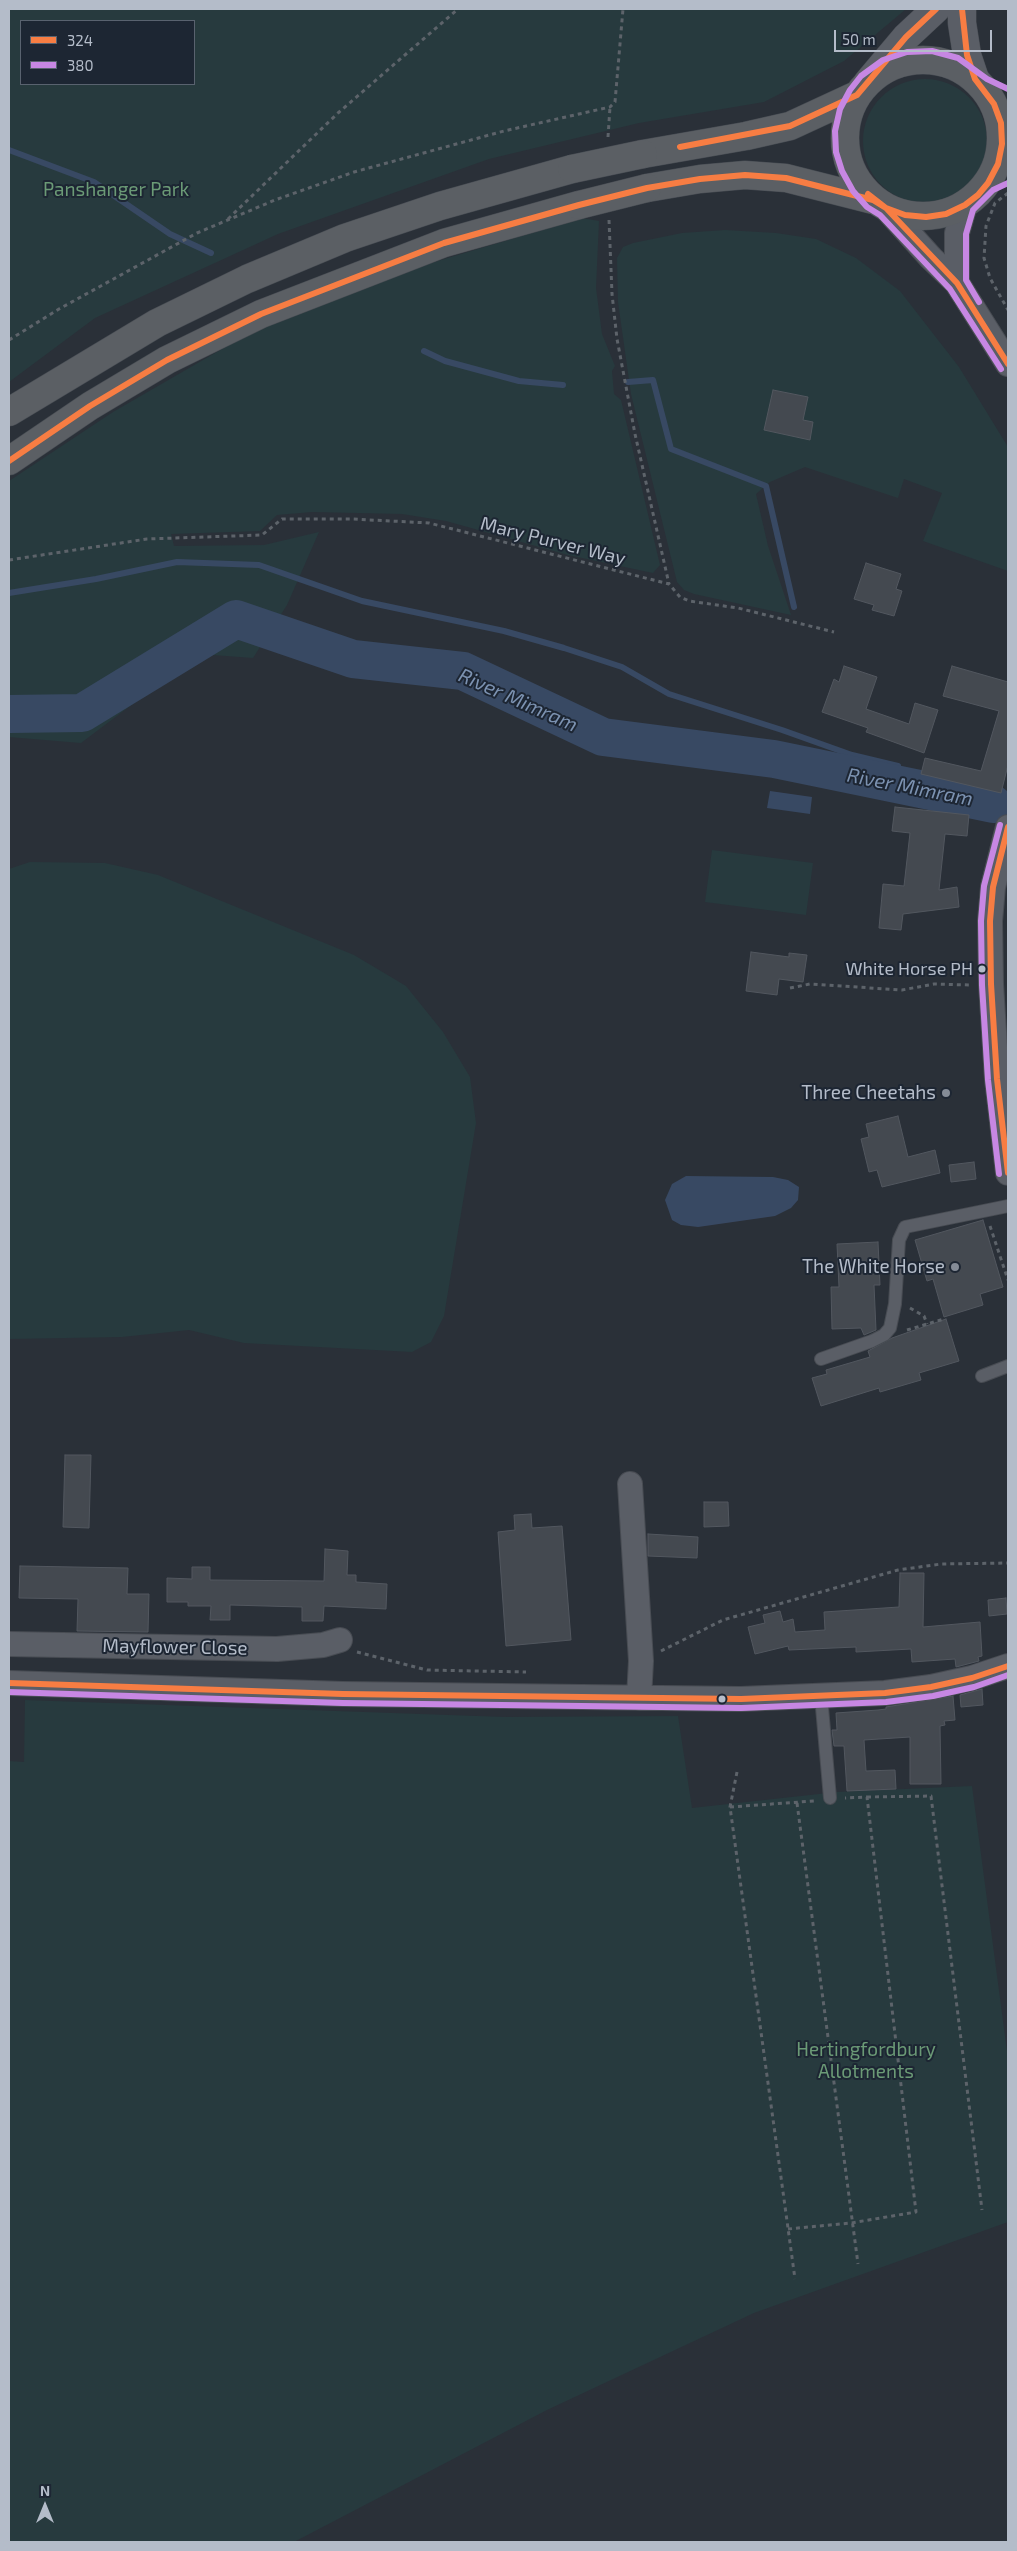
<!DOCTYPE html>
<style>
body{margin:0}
#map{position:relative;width:1017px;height:2551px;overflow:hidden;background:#2a3038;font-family:"Exo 2",sans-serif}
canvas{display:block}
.frame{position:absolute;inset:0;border:10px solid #b4bcc9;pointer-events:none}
.legend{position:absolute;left:20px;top:20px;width:175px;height:65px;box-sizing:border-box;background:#1d2633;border:1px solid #59626f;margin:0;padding:6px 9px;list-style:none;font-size:15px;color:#b4bcc9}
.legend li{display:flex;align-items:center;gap:10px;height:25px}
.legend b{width:25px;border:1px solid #59626f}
.north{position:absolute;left:20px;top:2481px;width:50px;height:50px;-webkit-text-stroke:4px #1d2633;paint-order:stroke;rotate:0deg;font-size:14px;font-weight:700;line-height:20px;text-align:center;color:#b4bcc9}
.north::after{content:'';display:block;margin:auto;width:18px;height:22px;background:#b4bcc9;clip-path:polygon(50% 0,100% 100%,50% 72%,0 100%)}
.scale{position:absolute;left:834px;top:30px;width:158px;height:22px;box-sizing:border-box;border:2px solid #b4bcc9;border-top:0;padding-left:6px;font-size:15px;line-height:18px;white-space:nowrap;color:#b4bcc9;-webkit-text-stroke:4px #1d2633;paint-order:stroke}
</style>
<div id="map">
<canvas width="1017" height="2551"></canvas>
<div class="frame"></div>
<ul class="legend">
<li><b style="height:6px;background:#f77d43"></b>324</li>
<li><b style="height:6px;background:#c787e3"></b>380</li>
</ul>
<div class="north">N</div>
<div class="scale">50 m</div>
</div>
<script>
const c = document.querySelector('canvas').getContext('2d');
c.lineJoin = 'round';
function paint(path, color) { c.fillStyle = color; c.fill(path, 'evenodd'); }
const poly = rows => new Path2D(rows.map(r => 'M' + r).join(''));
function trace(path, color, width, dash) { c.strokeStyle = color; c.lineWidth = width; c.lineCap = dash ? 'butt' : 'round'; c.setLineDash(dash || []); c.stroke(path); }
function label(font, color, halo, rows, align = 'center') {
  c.font = font + ' "Exo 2",sans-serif'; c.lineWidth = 4; c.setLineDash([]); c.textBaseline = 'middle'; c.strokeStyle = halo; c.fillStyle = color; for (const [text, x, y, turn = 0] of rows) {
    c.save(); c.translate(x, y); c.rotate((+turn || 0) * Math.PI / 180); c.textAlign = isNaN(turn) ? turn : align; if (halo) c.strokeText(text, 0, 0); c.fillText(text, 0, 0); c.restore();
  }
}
const green = poly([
 [9,9,906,9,844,61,764,102,639,123,489,159,278,234,95,318,9,382],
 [194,21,194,84,21,84,21,21],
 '863 141a62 62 0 1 1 124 0a62 62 0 1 1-124 0Z',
 [582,218,599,221,596,288,602,334,615,366,612,371,614,394,621,400,660,565,653,573,568,555,446,521,402,514,312,512,277,515,260,531,171,534,174,546,264,545,319,532,287,605,253,658,199,654,81,743,9,737,9,481,113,412,248,334,404,271],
 [725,230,776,233,816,239,856,258,900,291,959,367,1008,447,1008,571,923,541,942,493,904,479,898,498,805,467,770,482,756,494,768,546,791,615,694,594,684,590,677,582,631,394,618,302,617,258,623,247,633,243,682,233],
 [712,850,813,863,806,915,705,902],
 [30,862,105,863,158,875,354,955,406,986,443,1032,470,1077,476,1123,444,1316,431,1342,412,1352,244,1343,189,1330,122,1337,9,1339,9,869],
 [25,1700,505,1717,678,1716,692,1808,837,1792,972,1786,1008,2059,1008,2222,754,2313,547,2410,294,2542,9,2542,9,1761,24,1762]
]);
const water = poly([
 [770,791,812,797,810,814,767,808],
 [686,1176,773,1177,788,1180,799,1187,798,1200,791,1208,775,1216,698,1227,681,1225,672,1220,665,1200,672,1184]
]);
const stream = poly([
 [9,150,94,182,170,234,211,253],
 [424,351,445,361,519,381,563,385],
 [628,382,653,380,671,449,766,486,794,607],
 [9,593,96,579,177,562,259,565,362,601,504,631,564,648,622,667,669,694,782,730,852,755,898,766]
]);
const river = poly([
 [9,714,82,713,236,619,353,659,463,671,603,737,774,759,993,804]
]);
const building = poly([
 [773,390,808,397,803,420,813,422,810,440,764,430,773,390],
 [866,563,901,574,896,589,902,591,894,616,872,610,874,605,854,599,866,563],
 [844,666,877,677,866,709,909,724,915,703,938,710,924,753,866,732,868,728,822,712,834,679,839,682,844,666],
 [952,666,1008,682,1008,765,1001,793,921,774,925,758,981,771,999,711,943,696,952,666],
 [895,807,969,815,967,836,945,834,939,890,957,887,959,907,903,914,901,930,879,928,883,884,904,886,910,833,892,831,895,807],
 [751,952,789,957,789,953,807,955,803,982,779,979,777,995,746,991,751,952],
 [898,1116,908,1157,935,1150,940,1173,882,1187,877,1170,869,1172,861,1139,869,1137,866,1124,898,1116],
 [974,1162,976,1179,951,1182,949,1165,974,1162],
 [983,1220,1003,1287,980,1294,983,1305,944,1317,933,1279,927,1281,915,1240,983,1220],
 [878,1242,880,1285,874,1285,876,1330,864,1335,861,1328,832,1329,831,1287,839,1287,837,1244,878,1242],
 [946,1319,959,1361,919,1373,921,1380,880,1392,879,1388,821,1406,812,1378,827,1374,826,1370,870,1357,868,1351,892,1338,946,1319],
 [65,1455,91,1455,89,1528,63,1527,65,1455],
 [704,1502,728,1502,729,1526,704,1527,704,1502],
 [531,1514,532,1528,562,1526,571,1640,506,1646,498,1532,515,1530,514,1515,531,1514],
 [648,1534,698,1537,697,1558,648,1556,648,1534],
 [325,1549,348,1551,347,1575,356,1575,356,1582,387,1584,386,1609,324,1606,323,1621,302,1621,302,1607,230,1605,230,1620,210,1620,211,1606,188,1606,188,1602,167,1602,167,1578,192,1579,192,1567,210,1567,210,1580,324,1581,325,1549],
 [20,1566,128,1568,127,1594,149,1594,148,1632,77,1631,78,1599,19,1598,20,1566],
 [900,1573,924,1573,923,1627,980,1622,982,1656,978,1657,979,1661,956,1667,955,1659,912,1662,911,1649,856,1652,856,1647,789,1650,788,1646,755,1654,748,1627,765,1623,763,1615,780,1611,783,1622,793,1619,795,1632,825,1630,824,1612,899,1607,900,1573],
 [1006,1598,1007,1614,989,1616,988,1600,1006,1598],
 [982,1689,983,1705,961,1707,960,1695,982,1689],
 [953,1696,955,1720,944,1721,945,1725,940,1726,941,1784,910,1784,910,1737,864,1740,866,1771,895,1770,896,1789,847,1791,844,1746,834,1746,832,1730,837,1730,836,1713,878,1710,886,1709,886,1707,953,1696]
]);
const path = poly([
 [608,137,610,107],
 [1008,193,995,203,986,226,984,258,990,278,1008,310],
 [228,219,338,113,458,9],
 [609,220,612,294,617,339,635,434,669,584],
 [9,340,59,309,197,233,275,200,354,172,504,131,610,107,615,102,623,9],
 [9,560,147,539,262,535,282,519,352,519,429,523,669,584,680,597,689,601,738,608,834,632],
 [790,988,810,984,902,990,934,984,970,985],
 [990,1226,1008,1280],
 [910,1308,924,1316,927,1324],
 [907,1330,944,1319],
 [661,1651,723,1620,898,1570,941,1564,1008,1563],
 [357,1652,427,1670,526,1672],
 [737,1772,730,1807,795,2279],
 [867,1797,931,1796,982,2210],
 [797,1803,858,2264],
 [730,1807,814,1801],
 [788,2229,851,2223,916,2212,867,1797,845,1798]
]);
const service = poly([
 [821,1359,872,1341,884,1335,890,1328,895,1304,899,1240,905,1227,1008,1206],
 [982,1376,1008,1366],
 [821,1696,830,1798]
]);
const minor = poly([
 [886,208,931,258,957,283,1008,364],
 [957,283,957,233,965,205],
 [1008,827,993,887,990,921,991,984,997,1079,1008,1173],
 [630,1484,641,1661,639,1698],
 [9,1644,277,1649,323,1645,340,1640],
 [9,1683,343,1694,741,1699,885,1693,931,1687,972,1678,1008,1666]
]);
const tertiary = poly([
 [962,9,962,23,967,55,975,79],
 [868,82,906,37,936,9]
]);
const trunk = poly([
 '845 138a78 78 0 1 1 156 0a78 78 0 1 1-156 0Z',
 [643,154,746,136,790,126,857,95],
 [647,188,700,179,745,175,786,178,873,200],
 [9,412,157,323,247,279,345,238,440,206,572,169],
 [9,461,90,406,167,360,261,314,444,243,579,205]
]);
const trunkBridge = poly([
 [572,169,643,154],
 [579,205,647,188]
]);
const bus1 = poly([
 [680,147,790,126,857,95,906,37,936,9],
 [868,194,886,208,905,215,926,217,946,214,965,205,978,195,988,183,998,164,1002,144,1001,123,994,104,975,79,967,55,962,9],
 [9,461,90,406,167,360,261,314,444,243,579,205,647,188,700,179,745,175,786,178,873,200,886,208,957,283,1008,364],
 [1008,827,993,887,990,921,991,984,997,1079,1008,1173],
 [9,1683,343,1694,741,1699,885,1693,931,1687,972,1678,1008,1666]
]);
const bus2 = poly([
 [979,302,966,280,966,234,973,210,993,190,1008,183],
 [1001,369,950,289,880,215,867,207,853,191,842,171,836,152,835,131,840,109,850,90,861,76,883,60,907,52,932,51,958,58,987,79,1008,89],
 [999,1174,988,1080,982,985,981,921,984,886,1000,825],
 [9,1692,343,1703,741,1708,886,1702,933,1696,974,1687,1008,1675]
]);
const markers = [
 [982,969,4.5,"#b4bcc9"],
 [946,1093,5,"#848b96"],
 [955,1267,5,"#848b96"],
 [722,1699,4.5,"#b4bcc9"]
];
const busNames = [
 ["White Horse PH",973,969]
];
const parkNames = [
 ["Panshanger Park",116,190],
 ["Hertingfordbury",866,2050],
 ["Allotments",866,2072]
];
const streetNames = [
 ["Mary Purver Way",553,541,14],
 ["Mayflower Close",175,1647,1]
];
const poiNames = [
 ["Three Cheetahs",936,1093],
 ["The White Horse",945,1267]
];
const waterNames = [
 ["River Mimram",518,700,24],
 ["River Mimram",910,787,11]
];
paint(green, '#273a3e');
paint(water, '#384963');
trace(stream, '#384963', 6);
trace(river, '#384963', 38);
paint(building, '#444950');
trace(building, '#52575f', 1);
trace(service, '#484c53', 14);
trace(minor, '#484c53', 26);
trace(tertiary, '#484c53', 29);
trace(trunk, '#474c53', 29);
trace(path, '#5d636a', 3, [4, 4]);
trace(service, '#5a5e66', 12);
trace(minor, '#5a5e66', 24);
trace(tertiary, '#5a5e66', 28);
trace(trunk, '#5b5f64', 28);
trace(trunkBridge, '#474c53', 29, []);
trace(trunkBridge, '#5b5f64', 28);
trace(bus1, '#f77d43', 6);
trace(bus2, '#c787e3', 6);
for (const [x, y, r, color] of markers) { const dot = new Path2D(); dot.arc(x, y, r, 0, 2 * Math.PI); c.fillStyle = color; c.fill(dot); trace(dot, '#1d2633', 2); }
label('18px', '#b4bcc9', '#1d2633', busNames, 'right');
label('19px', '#6b9a76', '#1d2633', parkNames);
label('19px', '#b4bcc9', '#1d2633', streetNames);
label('19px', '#b4bcc9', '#1d2633', poiNames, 'right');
label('italic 20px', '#7c92b1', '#1d2633', waterNames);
</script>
